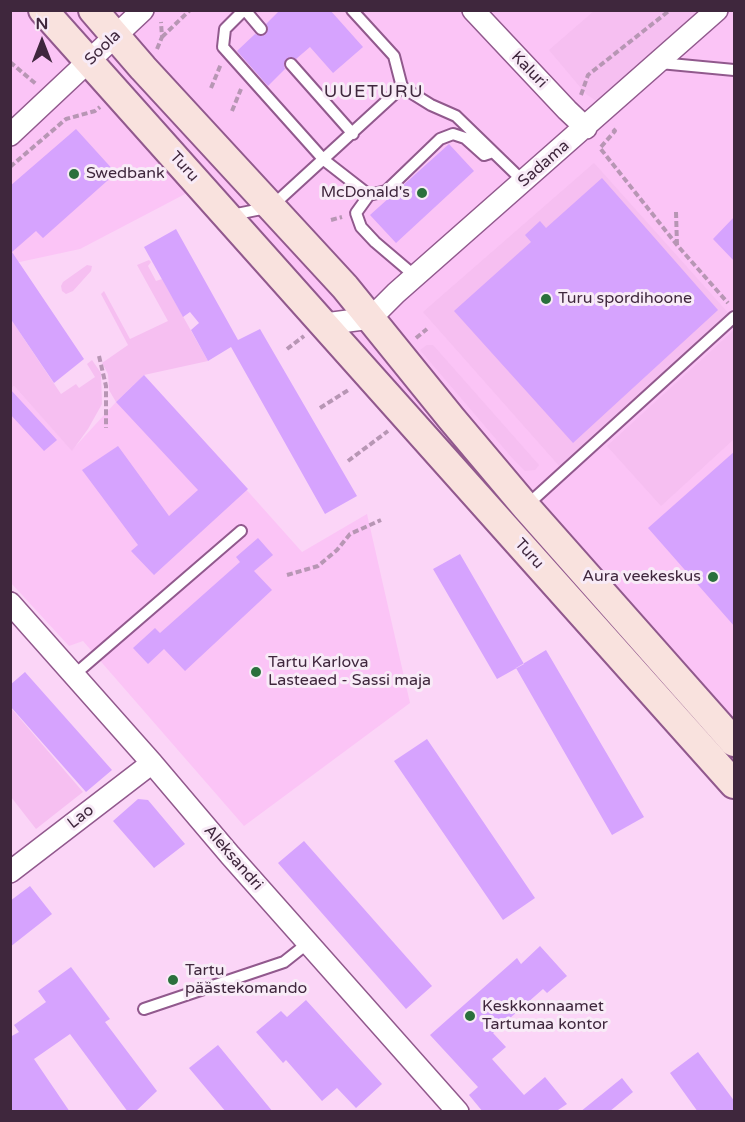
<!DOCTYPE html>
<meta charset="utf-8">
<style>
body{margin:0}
#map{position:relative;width:745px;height:1122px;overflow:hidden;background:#fbd5f7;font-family:"Varela Round",sans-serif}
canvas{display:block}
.frame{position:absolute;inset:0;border:12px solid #3f273d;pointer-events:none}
.north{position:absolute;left:12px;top:12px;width:60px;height:60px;-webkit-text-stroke:4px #f8ebf7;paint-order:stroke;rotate:0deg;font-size:16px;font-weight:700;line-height:24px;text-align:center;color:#3f273d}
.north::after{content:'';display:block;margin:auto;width:21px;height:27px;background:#3f273d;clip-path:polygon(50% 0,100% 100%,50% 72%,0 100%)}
</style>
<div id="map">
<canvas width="745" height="1122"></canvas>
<div class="frame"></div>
<div class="north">N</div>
</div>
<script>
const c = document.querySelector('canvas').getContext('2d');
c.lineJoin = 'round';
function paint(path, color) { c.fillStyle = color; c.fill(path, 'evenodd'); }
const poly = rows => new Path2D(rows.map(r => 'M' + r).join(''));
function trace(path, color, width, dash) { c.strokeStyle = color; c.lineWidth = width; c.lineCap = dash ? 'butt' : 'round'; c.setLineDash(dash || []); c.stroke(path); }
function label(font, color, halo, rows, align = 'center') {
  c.font = font + ' "Varela Round",sans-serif'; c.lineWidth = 6; c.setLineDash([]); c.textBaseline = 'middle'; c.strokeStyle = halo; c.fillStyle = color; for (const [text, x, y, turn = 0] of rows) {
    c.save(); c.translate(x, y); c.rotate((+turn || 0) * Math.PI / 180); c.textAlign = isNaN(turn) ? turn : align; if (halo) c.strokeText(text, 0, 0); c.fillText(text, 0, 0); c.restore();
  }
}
const built = poly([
 [11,11,734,11,734,801,199,203,187,193,80,249,15,263,11,267],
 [144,375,302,552,367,514,410,703,244,826,83,641,69,646,11,583,11,389,14,386,72,450,116,402]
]);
const green = poly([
 [594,11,703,11,598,102,586,94,549,50],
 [594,163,730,315,561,468,423,312],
 [149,260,151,262,148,266,156,281,162,279,208,361,144,375,116,402,109,390,108,374,102,363,128,345,101,294,104,291,130,339,168,321,137,265],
 [87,265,92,266,91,271,73,291,66,294,62,291,61,286,63,282],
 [10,318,61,394,76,384,79,388,95,377,87,364,92,360,101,373,102,404,88,429,72,451,14,386,11,389],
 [734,330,734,439,661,506,607,446],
 [427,345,433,345,539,465,535,470,525,471,513,459,420,350],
 [11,708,83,792,36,829,11,797]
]);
const building = poly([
 [280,10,330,10,363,47,333,73,310,47,296,59,290,57,286,59,284,65,285,69,268,86,237,51,255,34,262,36,266,34,268,28,266,24],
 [76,129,116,173,43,238,36,231,12,252,84,359,54,383,10,318,10,186],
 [449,144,474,171,396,243,370,215],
 [602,178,718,310,573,443,454,311,531,242,525,235,540,221,546,228],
 [735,216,735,262,713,239],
 [176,229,238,340,260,329,357,496,325,514,231,347,208,361,191,330,199,323,190,312,183,317,144,247],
 [144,375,248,489,154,575,131,551,138,545,82,470,118,446,169,516,198,490,116,402],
 [10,389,57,440,44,451,10,414],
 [735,451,735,627,648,528],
 [258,538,273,555,254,571,272,590,185,671,164,649,148,664,133,648,155,628,160,633,240,562,236,557],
 [460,554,524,664,497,679,433,569],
 [546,650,644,817,612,835,516,668],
 [25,672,112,770,86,792,10,706,10,685],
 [427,739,535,898,503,920,394,761],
 [138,799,148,800,185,844,154,868,113,821],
 [304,841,432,986,406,1009,278,863],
 [30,886,52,914,10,947,10,901],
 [540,946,567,976,547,993,543,989,493,1033,506,1047,492,1059,524,1095,545,1077,567,1104,555,1112,483,1112,469,1095,478,1087,430,1035,517,958,521,964],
 [71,967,110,1019,105,1022,157,1091,135,1112,128,1112,70,1034,34,1059,70,1112,10,1112,10,1037,19,1032,14,1025,46,1002,38,991],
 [306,1000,382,1084,356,1108,337,1088,322,1101,286,1060,283,1063,256,1032,281,1011,287,1017],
 [218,1045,273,1112,226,1112,189,1068],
 [698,1052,735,1102,735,1112,698,1112,670,1073],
 [622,1078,633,1092,609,1112,580,1112]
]);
const path = poly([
 [162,37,190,10],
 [157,49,162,37,161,22],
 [10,62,36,84],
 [211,88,221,64],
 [581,95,588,75,670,10],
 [232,111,241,89],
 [613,129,615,131,600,148,677,245,728,303],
 [10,167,66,119,95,111,100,107],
 [676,212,677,245],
 [331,220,342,217],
 [416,338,427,329],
 [287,349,304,336],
 [99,356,106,386,106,428],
 [320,408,350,389],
 [348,461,388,431],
 [287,575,318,566,337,550,350,534,381,520]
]);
const service = poly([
 [244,10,225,29,223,47,324,160,369,195],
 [245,10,261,29],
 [660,63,734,70],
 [291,64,353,134],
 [402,87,431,105,456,116,523,181],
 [232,215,271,207,402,87,394,56,352,10],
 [415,276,375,242,361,227,356,213,369,195,386,191,440,139,453,134,465,138,484,155,493,152],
 [526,506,734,317],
 [74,675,241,531],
 [144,1009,284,962,308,943]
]);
const minor = poly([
 [473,10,567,110,586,128],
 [10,135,143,10],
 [325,324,371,318,396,293,717,10],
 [10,603,152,763,230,855,458,1112],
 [10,872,152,763]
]);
const secondary = poly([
 [43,10,734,784],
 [93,10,143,68,345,287,451,418,526,507,734,742]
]);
const markers = [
 [74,174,6,"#2a703c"],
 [422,193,6,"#2a703c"],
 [546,299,6,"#2a703c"],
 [713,577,6,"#2a703c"],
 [256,672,6,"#2a703c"],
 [173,980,6,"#2a703c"],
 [470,1016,6,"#2a703c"]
];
const streetNames = [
 ["Soola",103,48,-44],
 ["Kaluri",529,70,46],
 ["Sadama",544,164,-41],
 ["Turu",184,167,48],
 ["Turu",529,554,48],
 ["Lao",81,817,-38],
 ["Aleksandri",233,858,49]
];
const poiNames = [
 ["Swedbank",86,174],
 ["McDonald's",410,193,"right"],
 ["Turu spordihoone",558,299],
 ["Aura veekeskus",701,577,"right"],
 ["Tartu Karlova",268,663],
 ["Lasteaed - Sassi maja",268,681],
 ["Tartu",185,971],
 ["päästekomando",185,989],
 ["Keskkonnaamet",482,1007],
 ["Tartumaa kontor",482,1025]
];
const neighbourhoodNames = [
 ["UUETURU",374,92]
];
paint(built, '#fbc4f6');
paint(green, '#f6bff1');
paint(building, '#d6a3fe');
trace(service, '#91598d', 14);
trace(minor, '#91598d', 24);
trace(secondary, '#91598d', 32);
trace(path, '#b796b4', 4, [6, 3]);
trace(service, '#fff', 10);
trace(minor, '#fff', 21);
trace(secondary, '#f9e2de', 28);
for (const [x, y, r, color] of markers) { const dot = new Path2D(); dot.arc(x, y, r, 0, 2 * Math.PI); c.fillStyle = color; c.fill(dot); trace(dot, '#f8ebf7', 2); }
label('16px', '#3f273d', '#f8ebf7', streetNames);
label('16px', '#3f273d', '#f8ebf7', poiNames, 'left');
c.letterSpacing = '1.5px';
label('18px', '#3f273d', '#f8ebf7', neighbourhoodNames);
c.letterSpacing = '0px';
</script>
